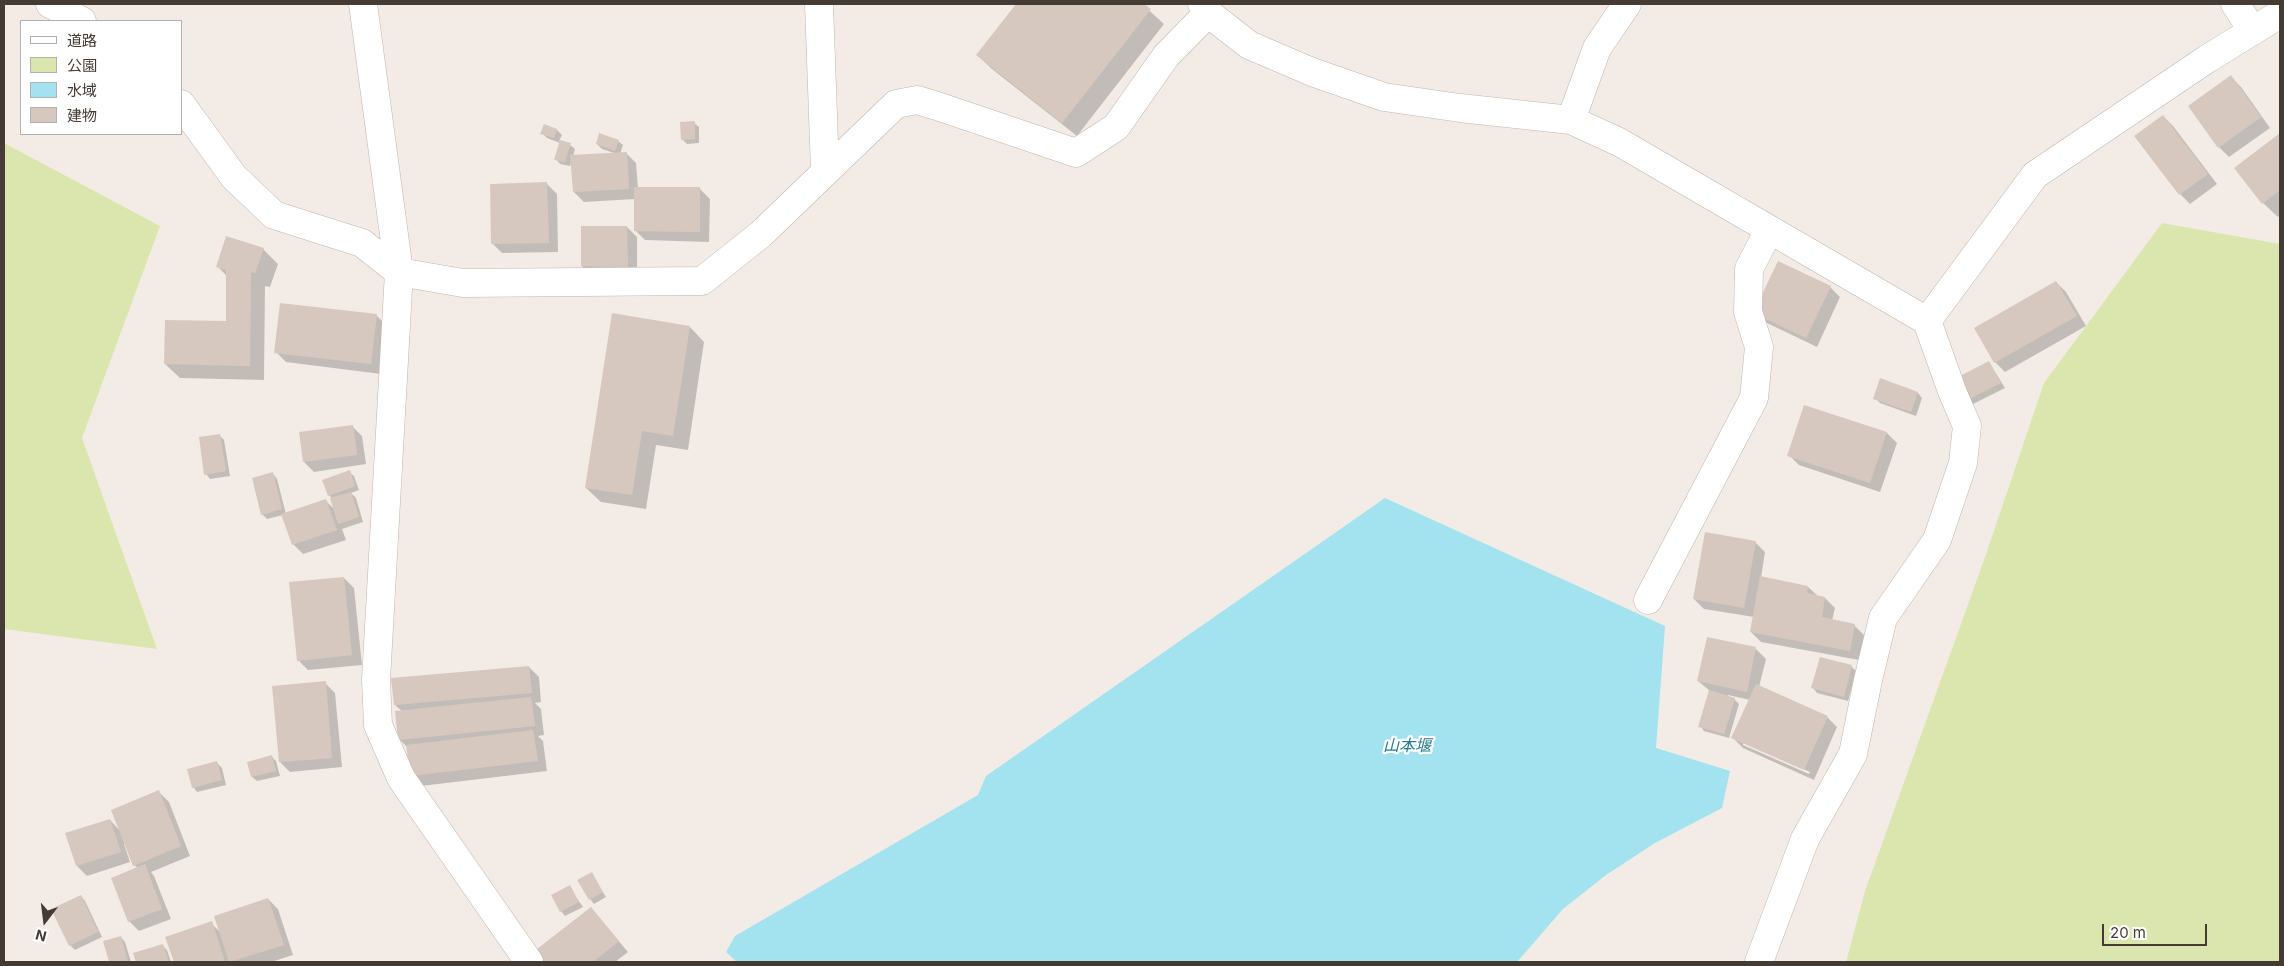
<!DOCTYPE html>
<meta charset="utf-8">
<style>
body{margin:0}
#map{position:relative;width:2284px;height:966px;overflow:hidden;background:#f3ece6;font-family:Inter,"Noto Sans JP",sans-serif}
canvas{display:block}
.frame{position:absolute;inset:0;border:5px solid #453b35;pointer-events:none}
.legend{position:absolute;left:20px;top:20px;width:162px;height:115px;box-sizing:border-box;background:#fff;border:1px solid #b5b1ae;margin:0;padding:6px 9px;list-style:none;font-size:15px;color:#453b35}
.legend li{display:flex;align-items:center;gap:10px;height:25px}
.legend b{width:25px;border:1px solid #b5b1ae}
.north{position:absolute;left:20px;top:896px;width:50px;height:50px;-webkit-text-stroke:4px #fff;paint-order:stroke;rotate:195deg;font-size:14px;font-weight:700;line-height:20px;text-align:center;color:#453b35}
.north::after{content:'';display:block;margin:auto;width:18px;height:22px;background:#453b35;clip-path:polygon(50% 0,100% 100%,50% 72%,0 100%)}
.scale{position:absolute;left:2102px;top:924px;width:105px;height:22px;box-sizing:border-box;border:2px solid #453b35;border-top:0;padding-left:6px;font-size:15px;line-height:18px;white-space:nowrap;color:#453b35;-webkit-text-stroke:4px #fff;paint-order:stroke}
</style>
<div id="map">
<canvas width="2284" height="966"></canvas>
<div class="frame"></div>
<ul class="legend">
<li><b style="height:6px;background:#fff"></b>道路</li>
<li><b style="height:14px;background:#dbe6af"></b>公園</li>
<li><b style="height:14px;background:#a3e2ef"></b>水域</li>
<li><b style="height:14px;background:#d7c8bf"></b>建物</li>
</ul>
<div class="north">N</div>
<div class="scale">20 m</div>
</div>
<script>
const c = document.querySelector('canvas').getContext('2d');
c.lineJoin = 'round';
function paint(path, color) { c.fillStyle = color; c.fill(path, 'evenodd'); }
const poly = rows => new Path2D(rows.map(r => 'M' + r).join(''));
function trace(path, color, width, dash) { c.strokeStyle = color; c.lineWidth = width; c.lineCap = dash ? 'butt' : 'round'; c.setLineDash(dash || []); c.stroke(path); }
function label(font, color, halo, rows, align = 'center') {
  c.font = font + ' Inter,"Noto Sans JP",sans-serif'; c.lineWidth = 4.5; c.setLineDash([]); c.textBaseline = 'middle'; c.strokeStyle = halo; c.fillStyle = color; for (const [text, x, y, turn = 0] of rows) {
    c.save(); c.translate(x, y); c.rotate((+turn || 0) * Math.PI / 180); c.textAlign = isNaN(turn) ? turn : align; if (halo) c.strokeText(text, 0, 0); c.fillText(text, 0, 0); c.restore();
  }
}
const green = poly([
 [4,143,160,226,82,438,157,649,4,629],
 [2162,223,2280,244,2280,962,1846,962,1865,891,1985,557,2044,383]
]);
const water = poly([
 [1385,498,1665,626,1656,748,1730,771,1722,808,1655,843,1606,875,1563,909,1517,962,737,962,726,952,735,936,978,795,986,776]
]);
const shadow = poly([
 [1018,4,1142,4,1164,24,1077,136,992,69,977,55],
 [2231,77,2241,87,2270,128,2229,157,2219,147],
 [2163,116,2173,126,2217,184,2190,204,2180,194,2136,137],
 [694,123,699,127,699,143,687,144,682,139],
 [545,126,557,130,562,135,559,141,570,145,575,149,573,156,617,154,602,149,597,144,618,141,623,145,620,154,626,153,636,163,638,188,700,189,710,199,709,242,645,240,635,230,635,199,584,202,574,192,572,160,570,166,560,164,556,159,560,143,547,138,542,133],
 [2280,134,2280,215,2278,217,2263,203,2236,168],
 [547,184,557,194,558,252,502,253,492,243],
 [627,227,637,237,637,276,592,276,582,266],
 [263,249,278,264,270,287,265,286,264,380,180,378,165,364,227,323,228,277,217,266],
 [2056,282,2066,292,2086,326,2005,372,1995,362],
 [1830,287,1840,297,1817,347,1765,322,1755,312],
 [376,315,386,325,381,374,286,362,276,352],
 [690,327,704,342,688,450,656,445,646,509,601,502,586,488],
 [1989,362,2005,388,1973,404,1968,399],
 [1881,380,1918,393,1922,398,1916,416,1880,403,1875,398],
 [1805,406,1887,433,1897,443,1880,492,1799,465,1789,455],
 [352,426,362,436,366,464,314,472,304,462,300,433],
 [219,435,224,440,230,476,210,479,206,474],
 [349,472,354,476,359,490,351,493,356,498,363,522,342,529,346,540,303,554,293,544,283,515,267,519,262,514,273,474,277,479,286,514,326,501,334,509,332,498,329,495],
 [1755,542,1765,552,1761,578,1808,587,1818,596,1825,598,1835,608,1832,621,1854,625,1864,635,1859,660,1761,642,1751,632,1754,617,1704,609,1694,599],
 [344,578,354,588,362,665,308,670,298,660],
 [1756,649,1766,659,1759,687,1827,717,1837,727,1814,780,1743,748,1733,738,1750,700,1728,695,1727,697,1734,699,1739,704,1729,738,1704,731,1700,726,1710,691,1698,681],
 [1743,742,1810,772,1809,774,1743,745],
 [1851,666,1856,671,1848,701,1817,693,1813,688],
 [529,667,539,677,541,702,535,703,541,709,544,735,538,736,543,741,547,771,421,786,411,776,407,747,399,739,403,712,395,705],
 [325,683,335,693,342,767,290,772,280,762],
 [271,756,276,761,280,776,257,781,252,777],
 [217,763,222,768,226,785,197,792,193,787],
 [159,792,169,802,190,856,151,872,154,876,171,919,139,931,129,921,138,868,134,865,126,843,124,844,130,862,87,876,77,866,110,820,121,832],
 [591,874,606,897,594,904,590,899],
 [569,887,583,907,565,916,561,911],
 [81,896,85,901,102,937,75,950,70,945],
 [268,899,278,909,293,955,271,962,175,962,167,938,211,923,220,932],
 [591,908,628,952,615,962,535,962],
 [121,937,125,942,131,962,110,962,104,941],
 [162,945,167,950,171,962,137,962,134,954]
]);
const building = poly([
 [1016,4,1144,4,1151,9,1062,123,976,55],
 [2231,75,2261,117,2218,148,2188,106],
 [2163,115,2208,174,2179,195,2134,136],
 [695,121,695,139,681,140,680,122],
 [544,124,557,129,554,138,540,134],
 [599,133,619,140,615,151,596,144],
 [2280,133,2280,190,2262,204,2234,168],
 [560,140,571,143,565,162,554,160],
 [627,152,629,189,573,192,570,155],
 [547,182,549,243,491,244,490,184],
 [634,187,700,187,700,232,634,231],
 [581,226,627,226,628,267,581,266],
 [226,236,264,248,255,273,251,272,250,366,164,364,165,320,226,321,226,270,216,267],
 [1778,261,1831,286,1806,338,1753,313],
 [2056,281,2077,316,1994,363,1974,328],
 [280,303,377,314,371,364,274,353],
 [612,313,690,326,673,436,642,431,632,495,585,488],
 [1989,361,2001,383,1967,400,1956,378],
 [1880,378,1918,392,1911,412,1873,399],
 [1804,405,1887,432,1870,483,1787,456],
 [353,425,357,455,303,462,299,432],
 [220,434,226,471,204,475,199,437],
 [350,470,355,486,328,496,322,480],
 [273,472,282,509,261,515,252,478],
 [351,492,359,517,338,524,330,498],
 [326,499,337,530,292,545,281,514],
 [1705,532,1756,541,1744,608,1693,599],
 [1760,576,1808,586,1807,593,1825,597,1822,617,1855,624,1850,651,1750,632],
 [344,577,352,655,297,661,289,582],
 [1707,637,1756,647,1747,692,1697,681],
 [1820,657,1852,665,1844,697,1811,688],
 [529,666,532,693,394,705,391,678],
 [326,681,332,758,279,762,272,686],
 [1756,684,1828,716,1804,770,1731,738],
 [1709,690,1735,698,1724,734,1698,727],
 [531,697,535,726,398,740,395,711],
 [533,730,538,761,410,776,406,745],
 [272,755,276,771,251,777,247,762],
 [217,761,222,780,192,788,187,769],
 [159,790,181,846,133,866,111,810],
 [110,819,121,852,76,866,65,833],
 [145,864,162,909,128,922,111,878],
 [592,872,603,892,589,900,577,880],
 [570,885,579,902,560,912,551,895],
 [81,895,98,932,69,946,51,909],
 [268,898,284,945,229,962,214,916],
 [591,907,619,941,593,962,533,962,528,956],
 [212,921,225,962,174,962,165,937],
 [121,936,128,962,109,962,103,941],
 [163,944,169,962,136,962,133,953]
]);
const minor = poly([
 [50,4,82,21],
 [363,4,399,272,376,680,378,725,401,778,529,962],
 [819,4,825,171],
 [1202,4,1208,13,1249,45,1312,72,1384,97,1460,108,1571,120,1619,142,1927,321,1952,391,1967,426,1963,463,1937,540,1883,618,1868,680,1853,754,1805,839,1759,962],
 [2235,4,2253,31],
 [181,104,234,177,274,215,362,243,399,272,463,283,702,281,761,234,896,104,917,100,937,106,1076,153,1116,127,1166,56,1208,13],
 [1571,120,1597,48,1627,4],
 [1927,321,2035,175,2207,59,2280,14],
 [1648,600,1754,398,1759,347,1748,312,1749,269,1769,230]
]);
const waterNames = [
 ["山本堰",1407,746]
];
paint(green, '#dbe6af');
paint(water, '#a3e2ef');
paint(shadow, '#0003');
paint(building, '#d7c8bf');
trace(minor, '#c1b4ac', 29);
trace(minor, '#fff', 28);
label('italic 16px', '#2b7e8f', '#fff', waterNames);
</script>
